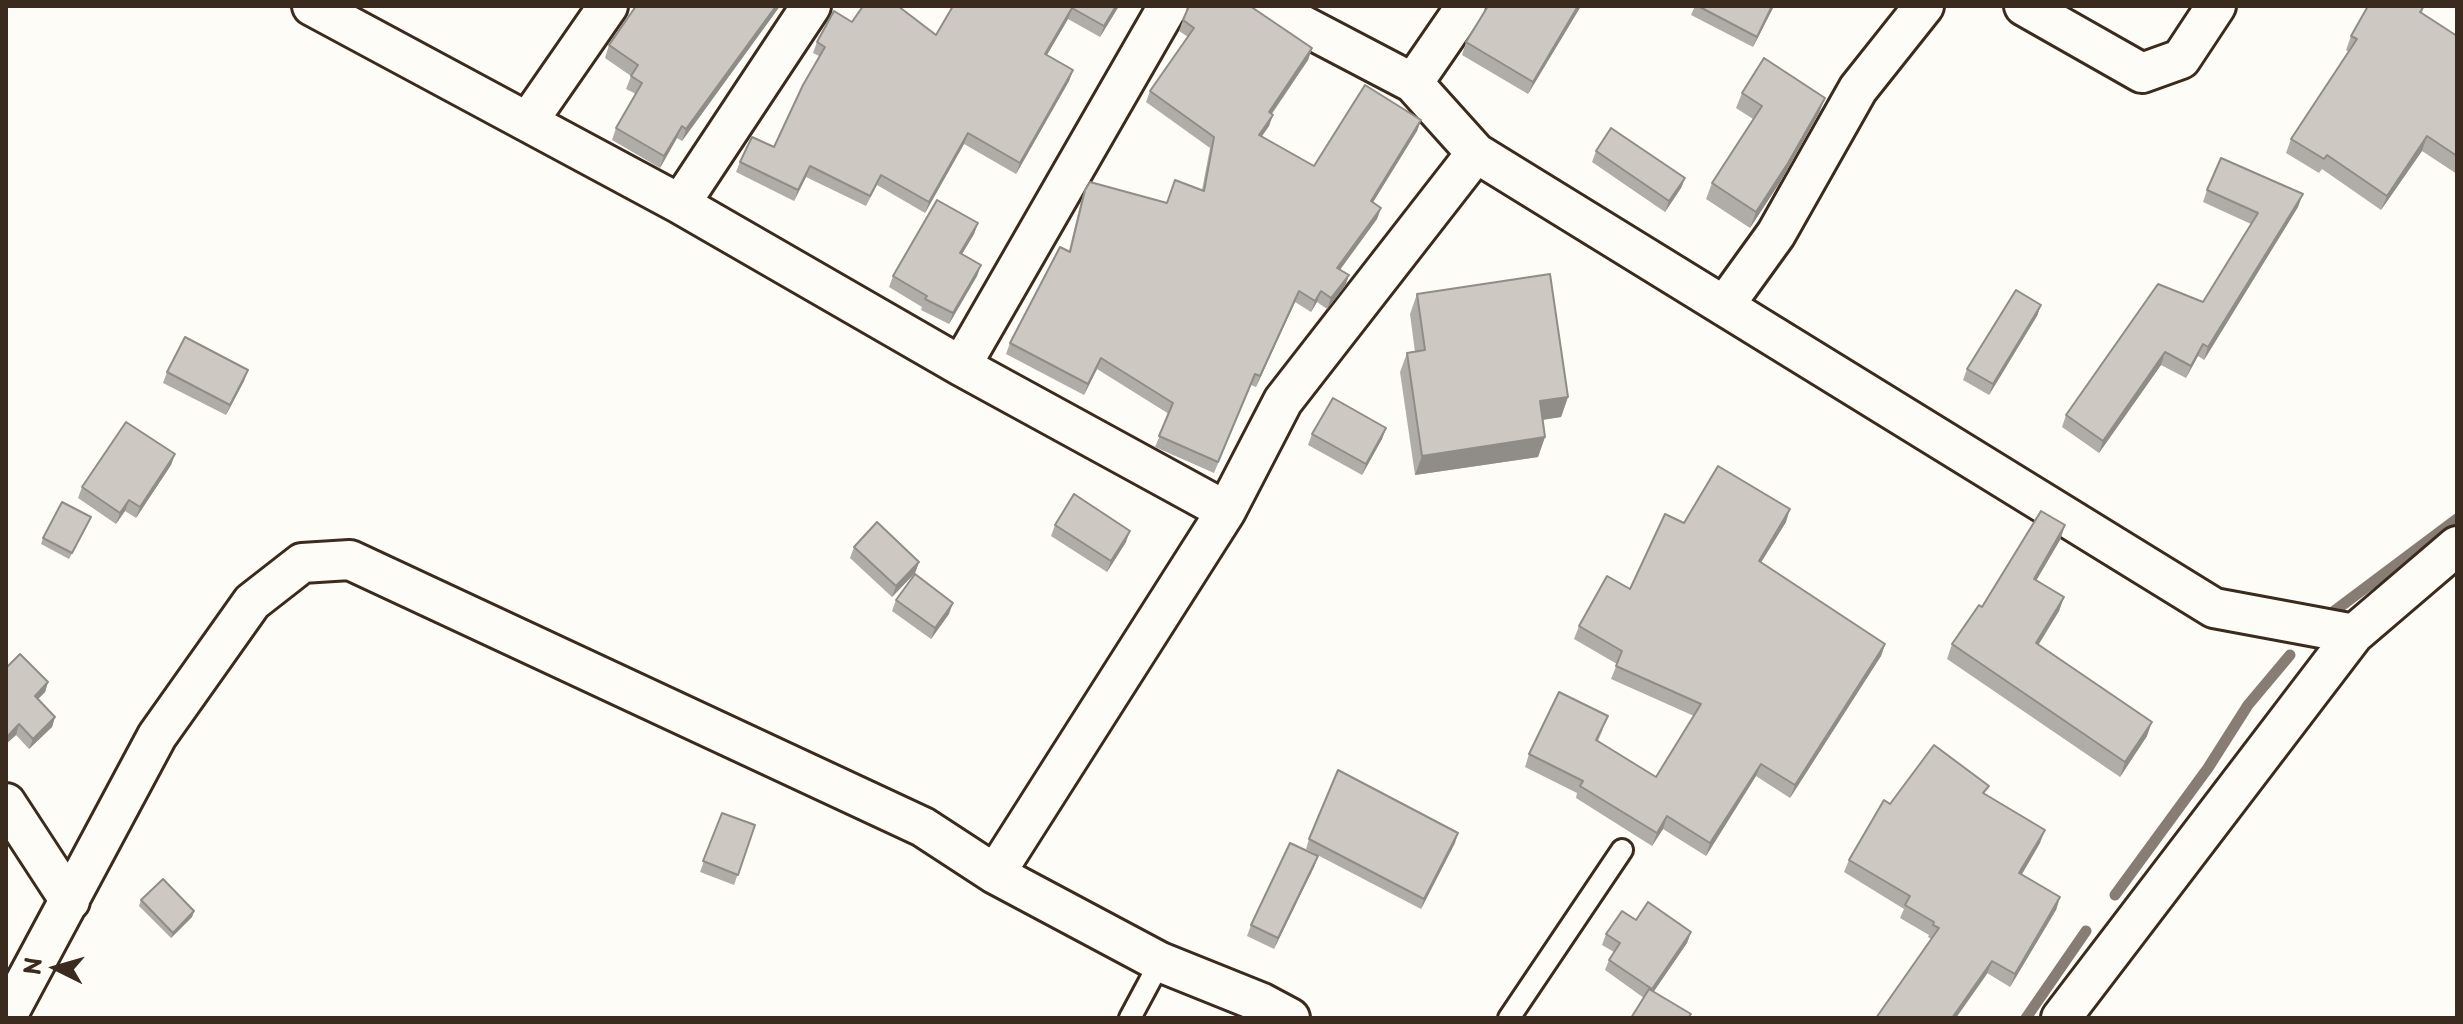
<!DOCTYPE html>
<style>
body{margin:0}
#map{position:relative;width:2463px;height:1024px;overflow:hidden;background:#fdfcf7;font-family:"Playpen Sans",sans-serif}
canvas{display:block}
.frame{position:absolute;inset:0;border:8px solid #3b2a1e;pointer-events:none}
.north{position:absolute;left:16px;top:928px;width:80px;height:80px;-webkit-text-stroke:6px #fdfcf7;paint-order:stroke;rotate:275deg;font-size:22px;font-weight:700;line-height:32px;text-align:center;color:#3b2a1e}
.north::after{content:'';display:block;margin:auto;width:28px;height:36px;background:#3b2a1e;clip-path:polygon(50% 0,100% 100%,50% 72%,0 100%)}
</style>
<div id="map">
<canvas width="2463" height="1024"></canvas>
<div class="frame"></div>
<div class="north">N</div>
</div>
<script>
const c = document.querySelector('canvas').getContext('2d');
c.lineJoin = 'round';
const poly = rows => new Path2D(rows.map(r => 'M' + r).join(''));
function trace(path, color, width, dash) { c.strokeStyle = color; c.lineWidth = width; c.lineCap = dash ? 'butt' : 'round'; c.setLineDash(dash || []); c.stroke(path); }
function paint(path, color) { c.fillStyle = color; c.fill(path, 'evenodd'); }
const stream = poly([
 [2333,612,2457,519],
 [2115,895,2208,768,2248,705,2290,655],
 [2026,1018,2086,931]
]);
const lane = poly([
 [1130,1018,1160,962],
 [1509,1018,1622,850]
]);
const street = poly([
 [312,6,680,204,961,366,1226,511,1283,401,1476,153],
 [1266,6,1413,83],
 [1466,6,1413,83,1476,153,2214,608,2354,634],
 [2024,6,2142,73,2181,59,2216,6],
 [529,120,608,6],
 [680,204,811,6],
 [1724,306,1776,234,1858,89,1924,6],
 [961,366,1168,6],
 [6,803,70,901],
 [995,874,1226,511],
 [6,1018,157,736,252,602,302,563,350,560,923,827,995,874,1160,962,1262,1003,1290,1018],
 [2061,1018,2354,634,2457,546]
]);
const wall = poly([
 [636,6,780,6,682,141,677,138,660,168,612,140,616,128,636,94,626,89,631,76,605,58,609,45],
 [953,6,1119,6,1100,37,1068,19,1047,55,1073,70,1069,81,1016,174,964,144,925,213,877,185,866,206,806,177,794,201,736,172,740,162,774,147,819,56,813,53,817,42,852,22,936,35],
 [1581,6,1528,94,1462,55,1466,42],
 [1695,6,1774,6,1753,47,1691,15],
 [2424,6,2422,13,2457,36,2457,174,2422,151,2381,210,2322,169,2319,173,2286,153,2291,139,2349,52,2346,50,2351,36],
 [1183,20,1312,48,1308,60,1272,114,1269,126,1262,136,1314,166,1421,120,1417,131,1373,202,1381,208,1377,219,1340,270,1349,275,1345,286,1327,309,1317,302,1311,312,1295,302,1256,387,1251,385,1214,473,1155,447,1169,414,1097,369,1084,395,1006,354,1010,343,1069,251,1081,201,1085,190,1167,203,1202,190,1210,148,1146,102,1150,91,1188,37,1179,31],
 [1742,93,1819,113,1782,179,1750,228,1706,199,1712,183,1753,119,1736,108],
 [1596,151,1685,178,1681,188,1665,212,1592,162],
 [2207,190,2298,207,2204,360,2198,356,2186,378,2161,365,2099,453,2062,427,2066,415,2203,302,2251,224,2203,202],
 [978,223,974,234,962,254,981,265,977,276,949,324,921,310,922,307,889,287,893,276],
 [1417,294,1568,397,1561,417,1543,420,1545,437,1538,457,1415,475,1400,372,1407,353,1415,352,1410,314],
 [2041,305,2037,316,1989,395,1963,380,1967,369],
 [167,372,244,381,226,415,163,383],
 [1386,428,1382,439,1362,475,1308,445,1312,434],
 [175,454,171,465,136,518,125,511,116,524,78,498,82,487],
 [89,522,69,559,41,544,43,538],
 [1786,522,1761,562,1885,644,1881,656,1790,798,1756,776,1706,856,1663,829,1652,846,1576,798,1577,793,1525,767,1529,754,1603,729,1598,741,1656,777,1694,716,1611,679,1617,664,1574,639,1579,626,1630,589,1684,523],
 [1055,525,1126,542,1107,572,1051,536],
 [2065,525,2060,540,2036,580,2064,597,2059,611,2038,645,2147,736,2120,777,1947,659,1952,644,1982,607],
 [854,547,919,562,915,573,892,597,850,558],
 [896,600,949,614,931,639,892,611],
 [48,682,45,692,38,699,55,717,52,727,29,749,16,735,6,744],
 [1986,794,2040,843,2022,874,2060,897,2056,910,2010,987,1928,937,1929,935,1900,918,1904,909,1844,872,1849,860,1890,804],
 [722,813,755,825,734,885,700,872],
 [1309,839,1455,843,1421,909,1306,849],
 [1318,856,1314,867,1274,949,1247,936,1251,925],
 [141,900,194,911,192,917,171,938,139,906],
 [1636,920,1691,932,1687,943,1654,991,1644,998,1605,970,1609,960,1614,952,1602,945,1606,934]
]);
const shadedWall = poly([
 [776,6,780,6,682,141,686,129],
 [1116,6,1119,6,1100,37,1104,26],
 [1578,6,1581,6,1528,94,1533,82],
 [1772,6,1774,6,1753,47,1757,37],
 [1072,8,1068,19,1041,65,1045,54],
 [1312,48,1308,60,1265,123,1269,112],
 [1073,70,1069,81,1016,174,1020,163],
 [1825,98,1819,113,1782,179,1750,228,1756,212],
 [1273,115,1269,126,1255,146,1259,135],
 [1421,120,1417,131,1367,212,1371,201],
 [682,126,677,138,660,168,664,156],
 [968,133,964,144,925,213,929,202],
 [2427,136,2422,151,2381,210,2387,196],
 [810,166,806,177,794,201,798,190],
 [1685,178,1681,188,1665,212,1669,201],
 [2303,194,2298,207,2204,360,2208,347],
 [1381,208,1377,219,1333,279,1337,268],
 [978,223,974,234,956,264,960,253],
 [981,265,977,276,949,324,953,313],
 [1349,275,1345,286,1327,309,1331,298],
 [1299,291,1295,302,1256,387,1260,376],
 [1321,291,1317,302,1311,312,1315,301],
 [2041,305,2037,316,1989,395,1993,384],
 [2203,344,2198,356,2186,378,2191,366],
 [2165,352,2161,365,2099,453,2103,441],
 [1101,358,1097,369,1084,395,1088,384],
 [248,370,244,381,226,415,230,405],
 [1568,397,1561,417,1533,421,1540,401],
 [1386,428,1382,439,1362,475,1366,464],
 [1545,437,1538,457,1415,475,1422,456],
 [175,454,171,465,136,518,140,507],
 [129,500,125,511,116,524,120,513],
 [1790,509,1786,522,1754,574,1759,561],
 [2065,525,2060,540,2029,593,2034,579],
 [1130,531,1126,542,1107,572,1111,561],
 [919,562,915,573,892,597,896,586],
 [2064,597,2059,611,2031,657,2036,643],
 [953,603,949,614,931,639,935,628],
 [1885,644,1881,656,1790,798,1795,785],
 [48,682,45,692,31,706,35,696],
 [55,717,52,727,29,749,33,739],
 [2152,722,2147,736,2120,777,2125,762],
 [19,724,16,735,6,744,6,738],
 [1761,764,1756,776,1706,856,1710,843],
 [1667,816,1663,829,1652,846,1657,833],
 [2045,830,2040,843,2015,886,2019,873],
 [1458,833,1455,843,1421,909,1424,899],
 [1318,856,1314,867,1274,949,1278,938],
 [2060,897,2056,910,2010,987,2015,974],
 [194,911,192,917,171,938,173,933],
 [1691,932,1687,943,1648,1000,1652,989],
 [1992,961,1987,974,1956,1018,1952,1018]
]);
const building = poly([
 [636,6,776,6,686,129,682,126,664,156,616,128,642,83,631,76,638,65,609,45,636,6],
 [863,6,898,6,936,35,953,6,1116,6,1104,26,1072,8,1045,54,1073,70,1020,163,968,133,929,202,881,175,870,196,810,166,798,190,740,162,752,137,774,147,803,85,825,47,817,42,834,11,852,22,863,6],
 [1189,6,1250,6,1312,48,1269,112,1273,115,1259,135,1314,166,1365,85,1421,120,1371,201,1381,208,1337,268,1349,275,1331,298,1321,291,1315,301,1299,291,1260,376,1255,374,1218,462,1159,436,1173,403,1101,358,1088,384,1010,343,1060,247,1070,252,1085,190,1090,182,1167,203,1175,180,1204,191,1214,137,1150,91,1194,28,1183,20,1189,6],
 [1488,6,1578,6,1533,82,1466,42,1488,6],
 [1698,6,1772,6,1757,37,1698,6],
 [2368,6,2424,6,2420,12,2457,36,2457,156,2427,136,2387,196,2327,155,2324,159,2291,139,2357,39,2351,36,2368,6],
 [1764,58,1825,98,1788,163,1756,212,1712,183,1762,106,1742,93,1764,58],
 [1611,128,1685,178,1669,201,1596,151,1611,128],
 [2221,158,2303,194,2208,347,2203,344,2191,366,2165,352,2103,441,2066,415,2158,284,2203,302,2258,213,2207,190,2221,158],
 [937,200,978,223,960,253,981,265,953,313,925,299,927,296,893,276,937,200],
 [1550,274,1568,397,1540,401,1545,437,1422,456,1407,353,1425,350,1417,294,1550,274],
 [2016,290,2041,305,1993,384,1967,369,2016,290],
 [185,337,248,370,230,405,167,372,185,337],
 [1333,398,1386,428,1366,464,1312,434,1333,398],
 [126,422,175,454,140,507,129,500,120,513,82,487,126,422],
 [1718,466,1790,509,1759,561,1885,644,1795,785,1761,764,1710,843,1667,816,1657,833,1580,786,1583,781,1529,754,1559,692,1608,716,1596,740,1656,777,1701,704,1616,666,1622,651,1579,626,1607,576,1630,589,1665,514,1684,523,1718,466],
 [1074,494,1130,531,1111,561,1055,525,1074,494],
 [62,502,91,517,72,553,43,538,62,502],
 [2041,511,2065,525,2034,579,2064,597,2036,643,2152,722,2125,762,1952,644,1979,605,1982,607,2041,511],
 [877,522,919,562,896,586,854,547,877,522],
 [915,574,953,603,935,628,896,600,915,574],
 [20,654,48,682,35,696,55,717,33,739,19,724,6,738,6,668,20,654],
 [1934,745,1989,786,1983,793,2045,830,2019,873,2060,897,2015,974,1992,961,1952,1018,1876,1018,1939,928,1933,925,1934,922,1905,905,1910,896,1849,860,1884,800,1890,804,1934,745],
 [1338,770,1458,833,1424,899,1309,839,1338,770],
 [722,813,755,825,738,875,703,861,722,813],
 [1290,843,1318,856,1278,938,1251,925,1290,843],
 [163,879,194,911,173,933,141,900,163,879],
 [1648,902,1691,932,1652,989,1609,960,1620,943,1606,934,1622,911,1636,920,1648,902],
 [1649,989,1691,1014,1688,1018,1631,1018,1649,989]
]);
trace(stream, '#887d74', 11);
trace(lane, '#3b2a1e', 26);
trace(street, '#3b2a1e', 44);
trace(lane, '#fdfcf7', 20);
trace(street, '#fdfcf7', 38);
paint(wall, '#b0aca7');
paint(shadedWall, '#908c88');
paint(building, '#cdc8c2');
trace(building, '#908c88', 2);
</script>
